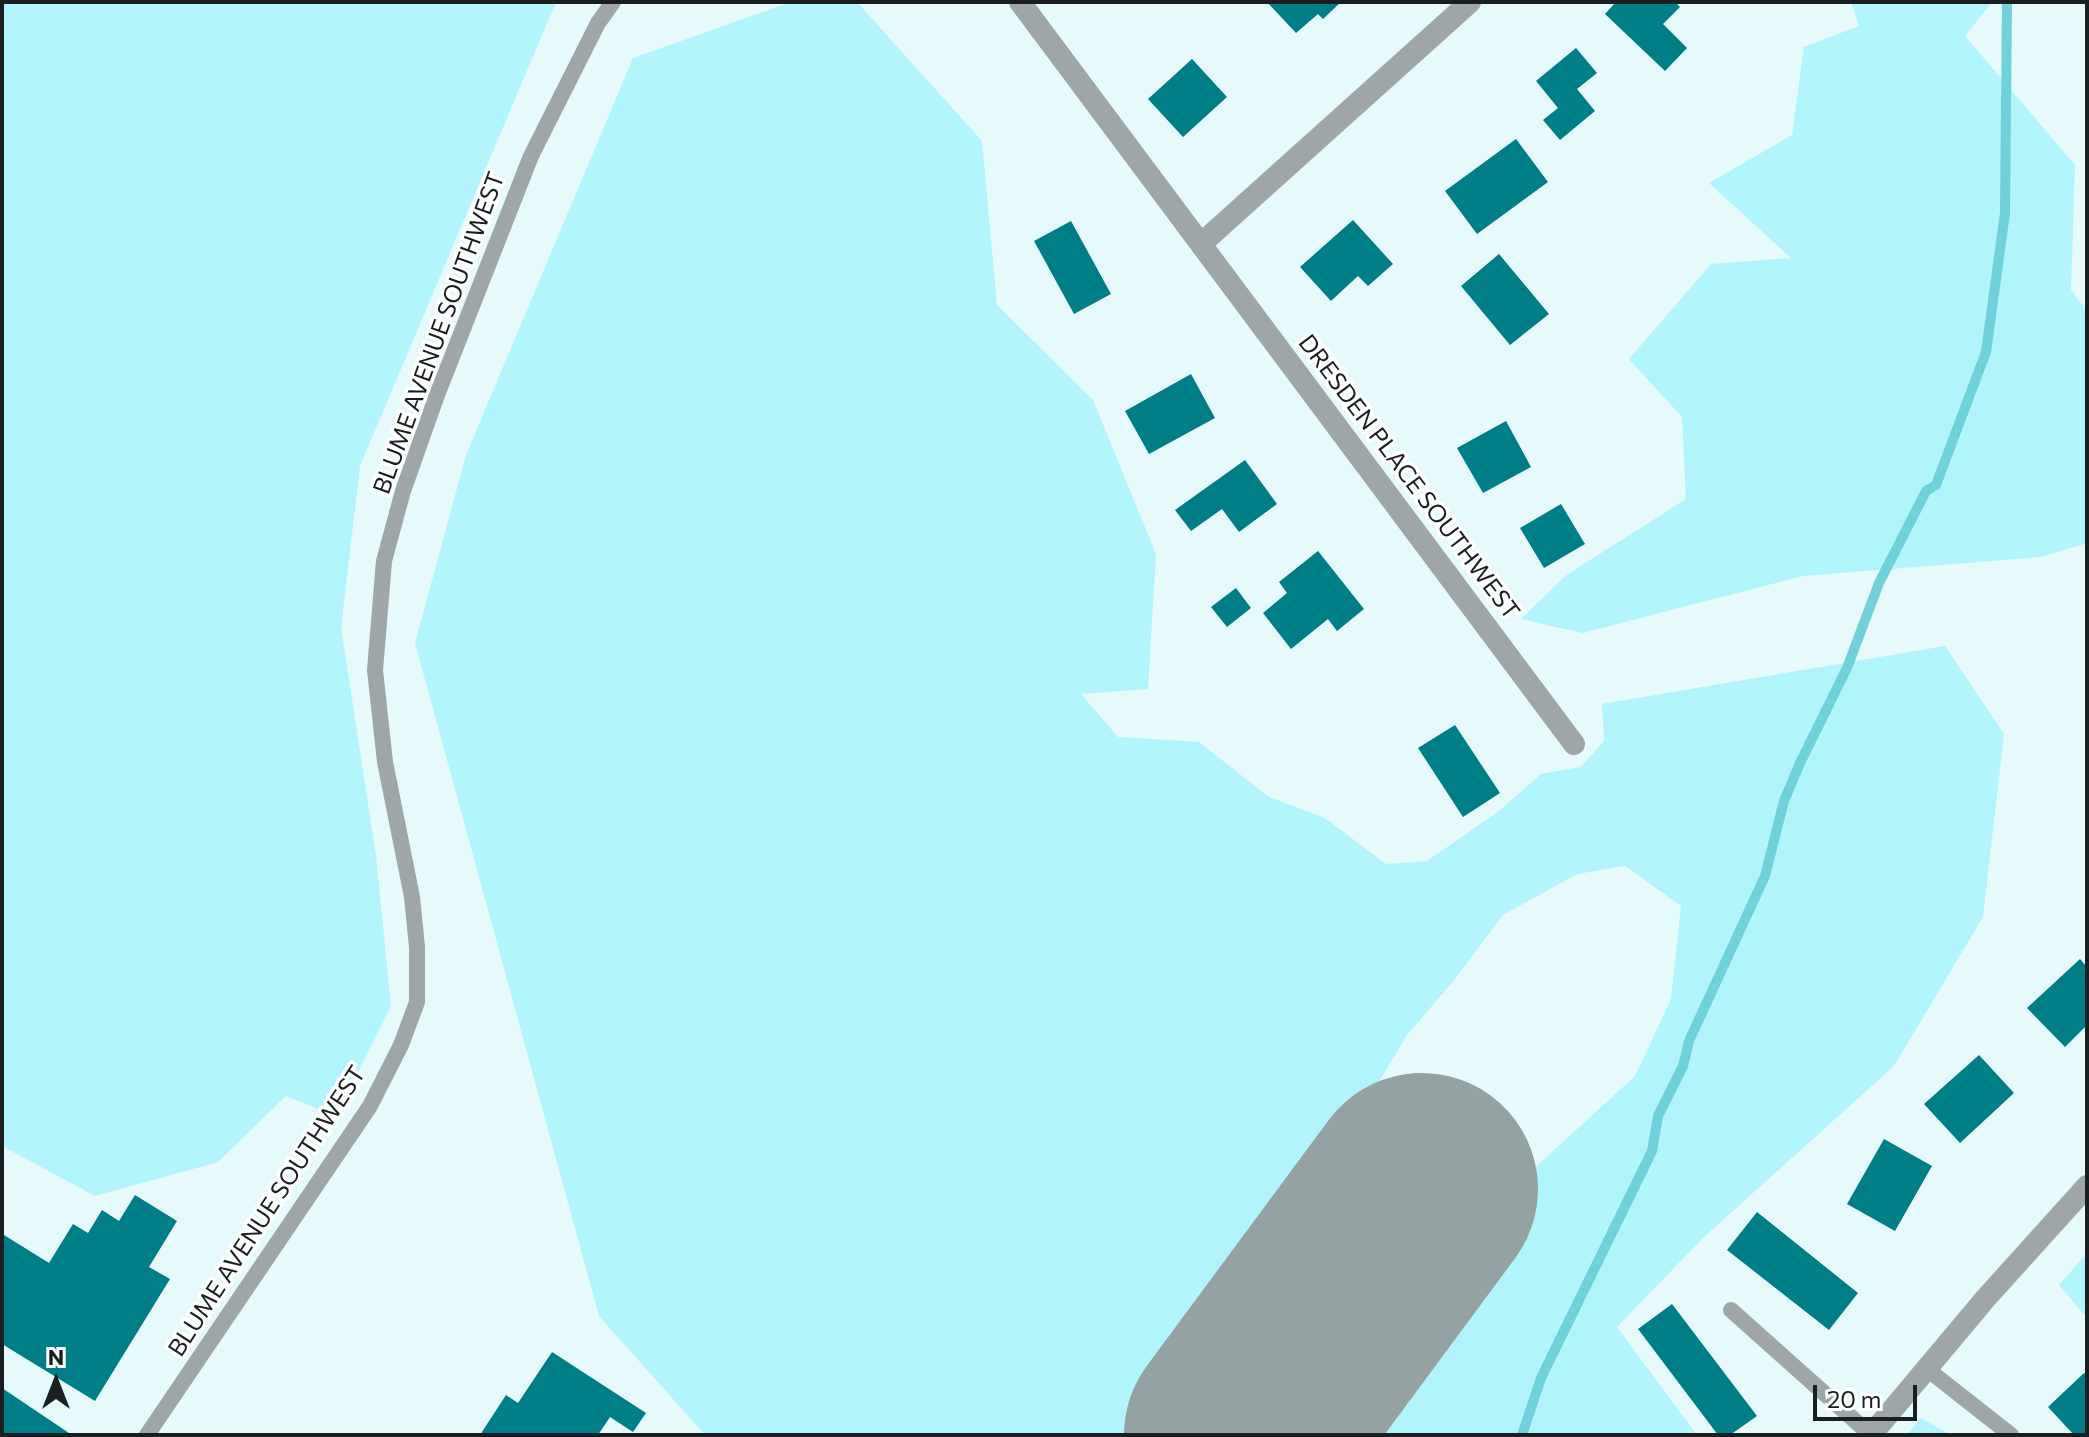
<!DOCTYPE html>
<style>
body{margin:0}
#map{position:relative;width:2089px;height:1437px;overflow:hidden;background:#e6f9fb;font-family:Commissioner,sans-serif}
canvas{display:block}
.frame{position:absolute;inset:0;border:4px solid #191f20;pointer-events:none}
.north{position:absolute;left:16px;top:1341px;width:80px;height:80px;-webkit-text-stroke:6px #fff;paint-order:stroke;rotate:0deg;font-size:22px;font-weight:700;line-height:32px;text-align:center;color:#191f20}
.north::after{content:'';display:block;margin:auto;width:28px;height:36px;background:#191f20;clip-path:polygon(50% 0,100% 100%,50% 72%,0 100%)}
.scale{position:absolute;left:1813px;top:1385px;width:104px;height:36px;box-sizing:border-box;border:4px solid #191f20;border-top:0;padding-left:10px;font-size:24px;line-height:28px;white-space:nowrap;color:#191f20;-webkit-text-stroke:6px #fff;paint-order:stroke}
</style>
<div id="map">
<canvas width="2089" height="1437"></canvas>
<div class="frame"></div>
<div class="north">N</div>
<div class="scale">20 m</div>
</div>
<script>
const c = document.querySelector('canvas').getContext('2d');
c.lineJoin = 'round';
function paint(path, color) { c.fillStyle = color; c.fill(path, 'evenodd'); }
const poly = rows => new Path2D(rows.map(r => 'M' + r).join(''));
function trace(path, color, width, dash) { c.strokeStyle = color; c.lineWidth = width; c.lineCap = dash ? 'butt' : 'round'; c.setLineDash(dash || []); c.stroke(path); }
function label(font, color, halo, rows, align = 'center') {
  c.font = font + ' Commissioner,sans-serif'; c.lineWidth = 7; c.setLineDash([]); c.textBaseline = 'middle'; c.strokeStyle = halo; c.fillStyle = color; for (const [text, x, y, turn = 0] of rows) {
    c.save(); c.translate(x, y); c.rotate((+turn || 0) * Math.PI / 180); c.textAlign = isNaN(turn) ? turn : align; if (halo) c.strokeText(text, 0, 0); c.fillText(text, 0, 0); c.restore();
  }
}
const green = poly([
 [2,2,556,2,360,466,341,627,376,856,391,1006,336,1116,286,1096,218,1162,95,1196,2,1146],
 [791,2,857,2,982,141,997,305,1093,400,1156,554,1148,689,1081,694,1118,737,1199,742,1269,797,1325,818,1386,864,1427,861,1499,811,1541,774,1581,767,1604,741,1602,704,1945,646,2004,734,1983,917,1894,1066,1703,1238,1617,1327,1697,1435,1331,1435,1386,1360,1450,1251,1493,1206,1635,1076,1671,999,1681,906,1625,866,1577,874,1503,915,1455,979,1407,1035,1376,1087,1352,1157,1304,1227,1146,1435,705,1435,599,1316,415,643,466,455,633,58],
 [1851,2,1992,2,1965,36,2075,165,2071,290,2087,311,2087,543,2041,557,1803,576,1582,633,1521,619,1565,576,1686,499,1682,417,1629,359,1711,264,1791,258,1709,183,1792,135,1804,47,1859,26],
 [2087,1253,2087,1318,2059,1285],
 [1921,1418,1951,1435,1907,1435]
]);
const stream = poly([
 [1522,1435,1541,1378,1652,1151,1658,1116,1683,1066,1689,1041,1765,876,1784,801,1800,763,1847,668,1879,583,1926,491,1936,485,1986,352,2005,213,2007,2]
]);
const runway = poly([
 [1240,1435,1422,1189]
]);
const building = poly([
 [1267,2,1341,2,1323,19,1318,14,1296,33],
 [1616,2,1675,2,1680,7,1663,24,1687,48,1665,71,1605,14],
 [1576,48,1597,73,1577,89,1595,111,1560,140,1543,120,1558,108,1536,81],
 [1192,59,1227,97,1183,137,1148,99],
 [1516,139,1548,182,1477,234,1445,191],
 [1353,220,1393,264,1368,286,1358,276,1331,301,1300,267],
 [1071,221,1111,294,1074,314,1034,241],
 [1499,254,1549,314,1510,345,1461,286],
 [1191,374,1215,418,1149,454,1125,411],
 [1506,421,1531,467,1483,493,1457,448],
 [1245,460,1277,504,1239,532,1222,509,1191,531,1175,510],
 [1561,504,1585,544,1544,568,1520,528],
 [1318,551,1364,609,1337,631,1328,619,1291,649,1263,613,1287,593,1279,582],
 [1236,588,1251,608,1227,627,1211,607],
 [1455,725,1500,793,1463,817,1418,748],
 [2080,959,2087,967,2087,1025,2065,1047,2027,1008],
 [1979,1055,2014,1093,1960,1143,1924,1104],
 [1884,1139,1932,1166,1895,1231,1847,1204],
 [135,1195,177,1221,149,1267,170,1279,95,1401,2,1344,2,1239,4,1235,49,1263,73,1224,88,1233,102,1210,119,1221],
 [1757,1212,1858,1293,1829,1330,1727,1250],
 [1672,1304,1757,1416,1730,1435,1718,1435,1638,1329],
 [552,1352,646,1413,633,1432,610,1417,598,1435,480,1435,506,1395,518,1403],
 [2084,1373,2087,1376,2087,1435,2074,1435,2048,1407],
 [2,1388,69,1433,68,1435,2,1435]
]);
const service = poly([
 [1731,1310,1871,1435],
 [1927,1369,2011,1435],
 [147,1435,370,1106,401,1045,417,1002,417,947,412,897,385,762,375,670,384,561,403,491,437,395,531,156,598,23,613,2]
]);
const minor = poly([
 [1020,2,1574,744],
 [1202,243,1470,2]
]);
const tertiary = poly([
 [1871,1435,1986,1298,2087,1186]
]);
const streetNames = [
 ["BLUME AVENUE SOUTHWEST",439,333,-70],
 ["DRESDEN PLACE SOUTHWEST",1409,477,53],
 ["BLUME AVENUE SOUTHWEST",267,1211,-57]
];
paint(green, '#b2f4fb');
trace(stream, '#70d1db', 10);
trace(runway, '#94a2a4', 232);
paint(building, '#007e88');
trace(service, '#9fa6a7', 16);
trace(minor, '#9fa6a7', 22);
trace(tertiary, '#9fa6a7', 22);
label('24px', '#191f20', '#fff', streetNames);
</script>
